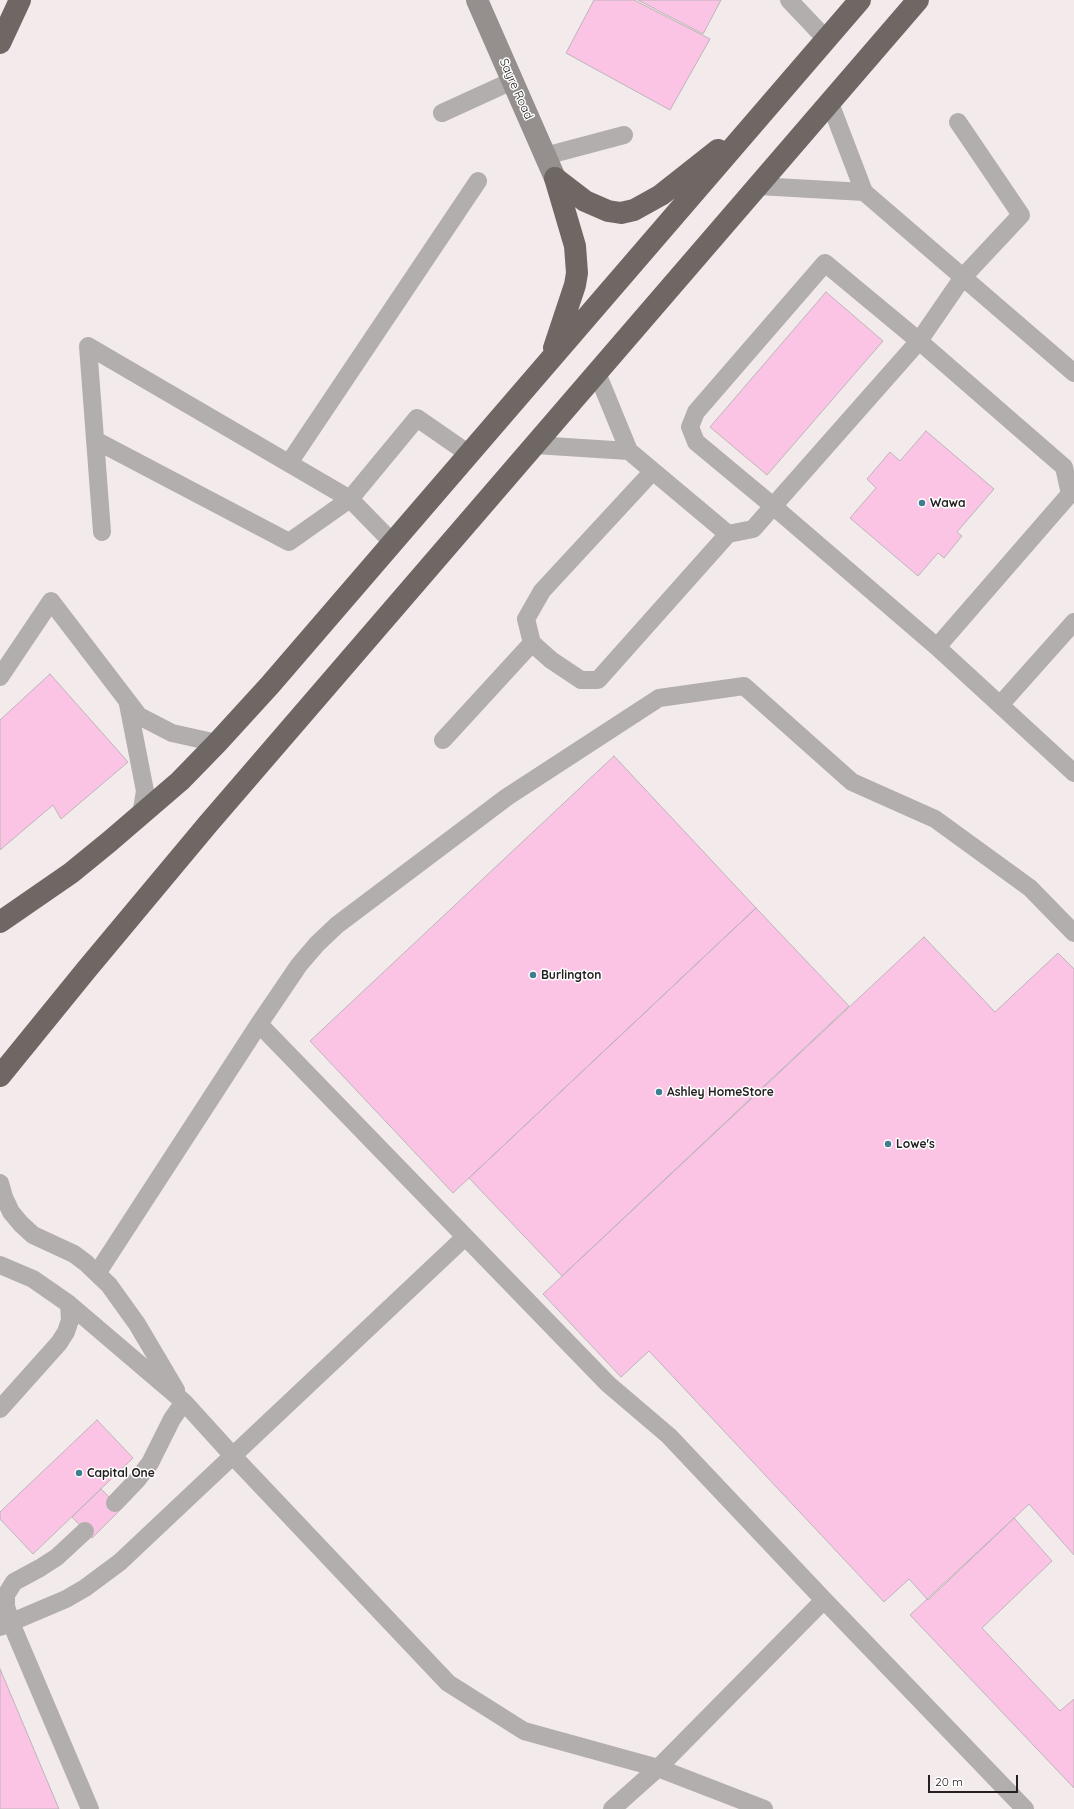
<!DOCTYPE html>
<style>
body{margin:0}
#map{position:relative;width:1074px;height:1809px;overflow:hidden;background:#f3eaeb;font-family:Quicksand,sans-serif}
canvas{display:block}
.scale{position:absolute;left:928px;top:1775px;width:90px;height:18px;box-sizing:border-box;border:2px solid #242021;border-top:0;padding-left:5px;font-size:12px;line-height:14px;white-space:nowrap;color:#242021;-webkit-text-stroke:3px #fff;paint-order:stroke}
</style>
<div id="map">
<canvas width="1074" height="1809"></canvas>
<div class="scale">20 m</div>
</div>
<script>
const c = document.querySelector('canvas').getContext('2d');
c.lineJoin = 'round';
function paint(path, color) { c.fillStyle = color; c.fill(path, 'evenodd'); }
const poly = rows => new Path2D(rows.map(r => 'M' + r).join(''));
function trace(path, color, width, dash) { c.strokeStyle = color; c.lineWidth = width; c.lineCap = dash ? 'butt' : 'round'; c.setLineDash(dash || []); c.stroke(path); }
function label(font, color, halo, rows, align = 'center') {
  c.font = font + ' Quicksand,sans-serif'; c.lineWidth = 3; c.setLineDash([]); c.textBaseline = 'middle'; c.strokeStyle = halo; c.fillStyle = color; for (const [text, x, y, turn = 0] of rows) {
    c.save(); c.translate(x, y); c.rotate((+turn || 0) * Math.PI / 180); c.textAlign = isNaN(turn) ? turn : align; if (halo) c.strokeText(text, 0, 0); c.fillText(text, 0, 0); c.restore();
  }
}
const building = poly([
 [594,0,634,0,710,39,670,110,566,53,594,0],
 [638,0,721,0,703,34,638,0],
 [826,292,883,341,767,475,710,427,826,292],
 [926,431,994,489,957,532,962,536,944,558,938,553,918,576,850,518,876,488,867,479,890,452,900,461,926,431],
 [50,674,128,762,61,819,53,805,0,850,0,720,50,674],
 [614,756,756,908,453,1193,310,1041,614,756],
 [756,908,849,1006,562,1276,469,1178,756,908],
 [924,937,995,1012,1058,953,1074,969,1074,1555,1029,1504,928,1600,909,1579,884,1602,649,1351,621,1377,543,1294,924,937],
 [97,1420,133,1458,33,1554,0,1519,0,1512,97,1420],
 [101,1489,121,1509,92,1538,72,1517,101,1489],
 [1014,1518,1052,1561,982,1628,1060,1711,1074,1699,1074,1788,910,1615,1014,1518],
 [0,1669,59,1809,0,1809,0,1669]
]);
const lane = poly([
 [789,0,826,39],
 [830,103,864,192,1074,373],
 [442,113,512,81],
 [545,156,624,135],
 [758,186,864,192],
 [825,263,919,341,1064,467,1070,494,937,647,773,506,696,442,690,427,696,412,825,263],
 [597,373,629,451,728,534,753,529,919,341,963,277,1021,215,958,122],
 [95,440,289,542,350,499,392,542],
 [535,445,629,451],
 [289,463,478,181],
 [653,471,542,591,526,619,532,643,551,660,581,680,598,680,728,534],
 [102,532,88,346,350,499,417,418,469,454],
 [937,647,1074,773],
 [0,677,51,601,139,716,172,733,217,743],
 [128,704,145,791,141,815],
 [1000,705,1074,622],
 [443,740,532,643],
 [259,1024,608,1384,669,1436,824,1600,1025,1809],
 [0,1183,4,1197,11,1212,21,1224,33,1235,74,1254,86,1263,109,1285,137,1324,176,1390],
 [0,1265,33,1279,69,1304,184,1402,233,1456,448,1683,524,1731,658,1768,764,1809],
 [98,1272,259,1024,299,965,317,944,337,925,507,797,659,698,744,686,852,782,935,819,1030,888,1074,933],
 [0,1409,59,1343,66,1332,70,1320,69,1304],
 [115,1503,137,1480,150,1463,172,1419,184,1402],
 [85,1531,57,1557,40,1568,14,1582,6,1595,6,1606,11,1623,90,1809],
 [0,1627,66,1599,85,1588,120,1562,465,1237],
 [612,1809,658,1768,824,1600]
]);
const secondary = poly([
 [477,0,555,178]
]);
const highway = poly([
 [0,43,20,0],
 [555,178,585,201,608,211,621,213,634,210,661,195,718,150],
 [554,348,575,285,577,273,575,246,555,178],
 [0,922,71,873,109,842,180,781,217,743,270,685,860,0],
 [0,1076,87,969,208,824,918,0]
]);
const markers = [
 [922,503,4,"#3d7f90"],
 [533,975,4,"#3d7f90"],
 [659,1092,4,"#3d7f90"],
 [888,1144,4,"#3d7f90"],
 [79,1473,4,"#3d7f90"]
];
const streetNames = [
 ["Sayre Road",516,89,66]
];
const poiNames = [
 ["Wawa",930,503],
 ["Burlington",541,975],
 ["Ashley HomeStore",667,1092],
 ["Lowe's",896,1144],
 ["Capital One",87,1473]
];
paint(building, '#fbc3e4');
trace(building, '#bcb5b9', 1);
trace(lane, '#b2aead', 18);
trace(secondary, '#95908e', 22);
trace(highway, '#6e6764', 22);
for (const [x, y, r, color] of markers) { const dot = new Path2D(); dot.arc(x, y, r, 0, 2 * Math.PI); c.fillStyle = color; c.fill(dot); trace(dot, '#fff', 1.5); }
label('12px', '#242021', '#fff', streetNames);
label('bold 12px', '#242021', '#fff', poiNames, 'left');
</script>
